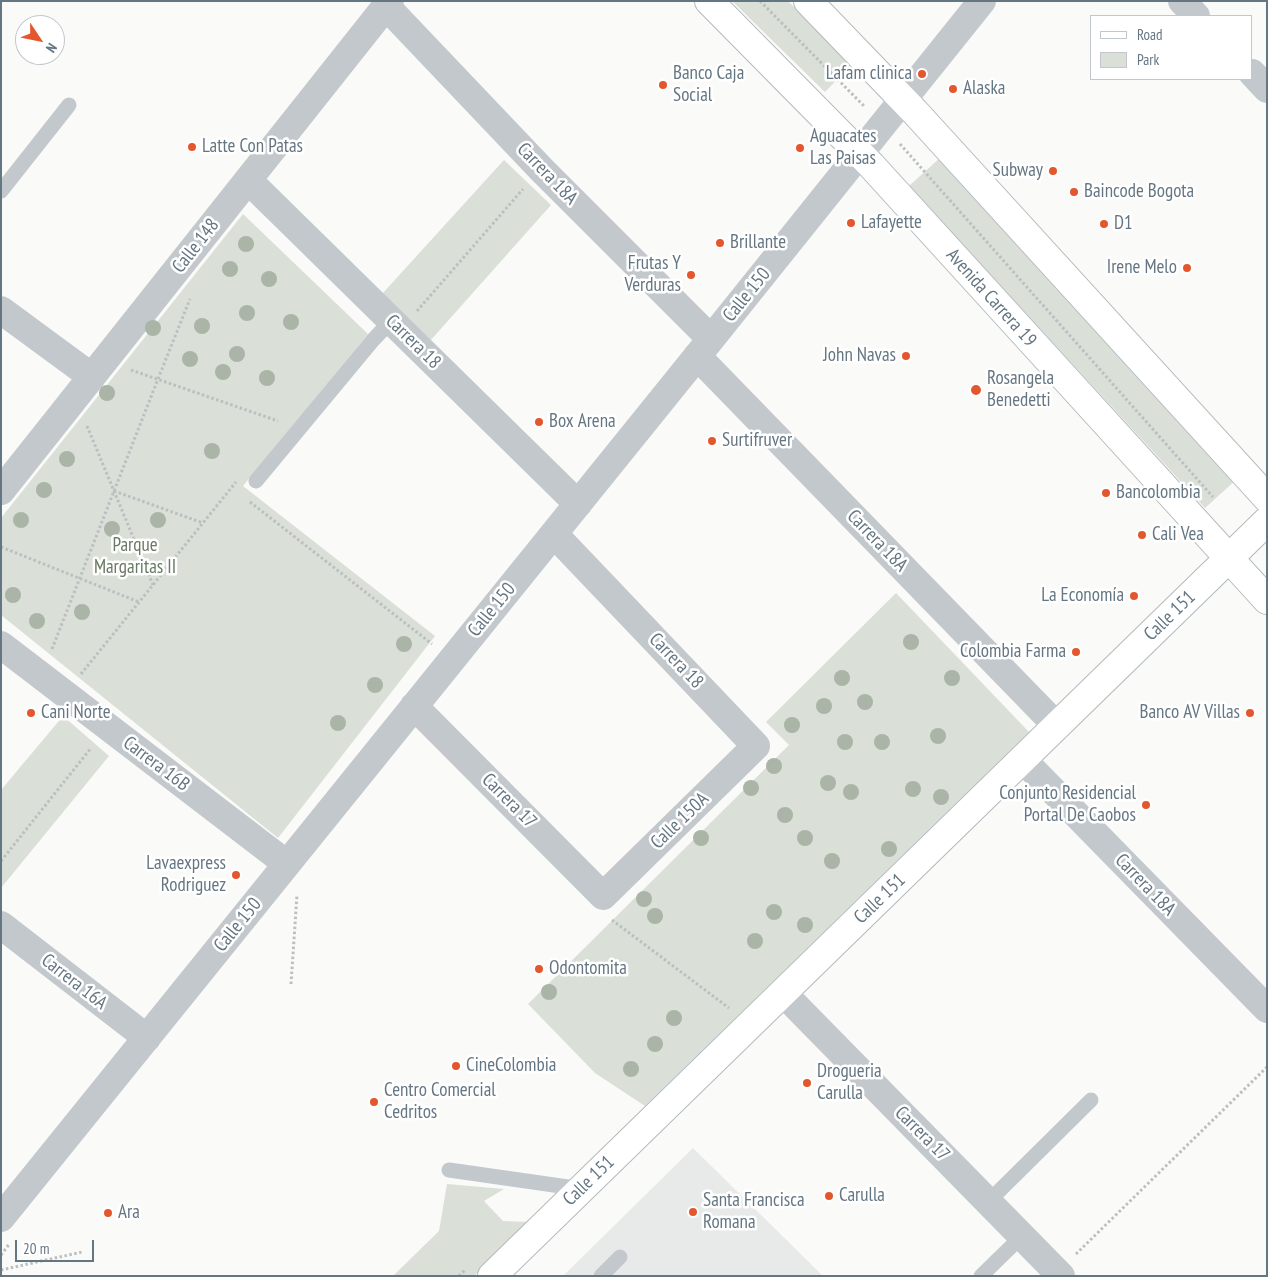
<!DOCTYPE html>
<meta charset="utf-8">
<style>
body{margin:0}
#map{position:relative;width:1268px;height:1277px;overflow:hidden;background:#fafaf8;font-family:"PT Sans Narrow",sans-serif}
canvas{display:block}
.frame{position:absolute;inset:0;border:2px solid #657683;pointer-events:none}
.legend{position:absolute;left:1090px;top:15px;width:162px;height:65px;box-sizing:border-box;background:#fff;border:1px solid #c1c8cd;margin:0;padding:6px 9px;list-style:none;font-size:15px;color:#657683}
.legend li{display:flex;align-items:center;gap:10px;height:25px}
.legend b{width:25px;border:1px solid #c1c8cd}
.north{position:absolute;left:15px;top:15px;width:50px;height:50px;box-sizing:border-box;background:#fff;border:1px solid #c1c8cd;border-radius:50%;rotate:124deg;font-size:14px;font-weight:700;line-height:20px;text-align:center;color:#657683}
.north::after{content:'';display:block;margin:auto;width:18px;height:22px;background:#e4572e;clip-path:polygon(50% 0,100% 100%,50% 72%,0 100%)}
.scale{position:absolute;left:15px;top:1240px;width:79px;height:22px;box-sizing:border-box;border:2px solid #657683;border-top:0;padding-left:6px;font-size:15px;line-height:18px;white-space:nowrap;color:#657683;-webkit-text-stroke:4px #fff;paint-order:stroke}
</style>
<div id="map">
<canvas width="1268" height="1277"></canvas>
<div class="frame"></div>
<ul class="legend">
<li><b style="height:6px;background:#fff"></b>Road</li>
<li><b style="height:14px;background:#dadfd7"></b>Park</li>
</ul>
<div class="north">N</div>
<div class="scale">20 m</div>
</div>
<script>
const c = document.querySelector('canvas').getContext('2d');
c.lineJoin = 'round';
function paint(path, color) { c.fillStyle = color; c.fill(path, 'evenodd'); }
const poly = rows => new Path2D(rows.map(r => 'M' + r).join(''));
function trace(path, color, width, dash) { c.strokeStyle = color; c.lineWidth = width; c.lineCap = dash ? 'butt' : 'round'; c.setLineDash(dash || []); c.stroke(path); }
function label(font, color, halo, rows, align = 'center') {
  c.font = font + ' "PT Sans Narrow",sans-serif'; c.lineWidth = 5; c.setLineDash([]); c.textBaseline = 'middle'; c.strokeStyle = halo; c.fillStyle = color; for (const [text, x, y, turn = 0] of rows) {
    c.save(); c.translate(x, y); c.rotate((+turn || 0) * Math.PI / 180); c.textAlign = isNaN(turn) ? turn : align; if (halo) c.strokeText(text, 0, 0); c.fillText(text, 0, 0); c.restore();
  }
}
const built = poly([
 [693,1148,823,1276,563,1276]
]);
const green = poly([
 [732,1,788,1,853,63,825,92],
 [941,157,1237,479,1205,508,909,186],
 [504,160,551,205,430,341,382,294],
 [243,214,368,334,243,486,435,636,278,838,1,615,1,518],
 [896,593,1029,732,645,1106,595,1073,528,1004,789,745,766,722],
 [63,716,109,756,1,888,1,790],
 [447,1184,504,1189,484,1201,503,1221,530,1222,474,1276,393,1276,439,1231]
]);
const path = poly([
 [760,1,865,107],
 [900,144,1213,497],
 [417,311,523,189],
 [131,370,278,421],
 [87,426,153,585],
 [114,491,203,523],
 [250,502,432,644],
 [1,547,139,602],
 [52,649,158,379,190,299],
 [81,674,236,482],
 [1,861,91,748],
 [612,920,729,1008],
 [291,984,297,895],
 [1076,1254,1267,1067],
 [1,1255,10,1243],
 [1,1270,82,1252],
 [459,1276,465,1270]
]);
const lane = poly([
 [1,191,69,105],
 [256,481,373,340,391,321],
 [449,1170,582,1189],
 [989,1201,1091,1100],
 [601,1276,620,1257],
 [981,1276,1022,1236]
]);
const street = poly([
 [1182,1,1196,16],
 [386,6,541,169,711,339],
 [1252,73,1267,89],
 [248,180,578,504],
 [1,310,92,377],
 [697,356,1057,726],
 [1,491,390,1],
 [1,645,287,864],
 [414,706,603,896,756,746,554,534],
 [1023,760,1267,1009],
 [1,925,147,1038],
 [783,993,1061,1276],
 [1,1218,711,339,982,1]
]);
const secondary = poly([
 [709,1,871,165,1267,600],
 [808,1,915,112,1267,498],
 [492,1276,1267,521]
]);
const trees = [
 [246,244],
 [230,269],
 [269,279],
 [247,313],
 [291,322],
 [202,326],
 [153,328],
 [237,354],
 [190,359],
 [223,372],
 [267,378],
 [107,393],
 [212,451],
 [67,459],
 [44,490],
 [21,520],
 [158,520],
 [112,529],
 [13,595],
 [82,612],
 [37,621],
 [911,642],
 [404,644],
 [842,678],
 [952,678],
 [375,685],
 [865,702],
 [824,706],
 [338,723],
 [792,725],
 [938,736],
 [845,742],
 [882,742],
 [774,766],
 [828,783],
 [751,788],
 [913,789],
 [851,792],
 [941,797],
 [785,815],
 [701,838],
 [805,838],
 [889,849],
 [832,861],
 [644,899],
 [774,912],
 [655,916],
 [805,925],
 [755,941],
 [549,992],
 [674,1018],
 [655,1044],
 [631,1069]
];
const markers = [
 [922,74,5,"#e4572e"],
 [663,85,5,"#e4572e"],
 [953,89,5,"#e4572e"],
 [192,147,5,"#e4572e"],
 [800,148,5,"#e4572e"],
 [1053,171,5,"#e4572e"],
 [1074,192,5,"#e4572e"],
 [851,223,5,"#e4572e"],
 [1104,224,5,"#e4572e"],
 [720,243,5,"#e4572e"],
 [1187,268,5,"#e4572e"],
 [691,275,5,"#e4572e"],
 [906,356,5,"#e4572e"],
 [976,390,6,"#e4572e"],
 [539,422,5,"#e4572e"],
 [712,441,5,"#e4572e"],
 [1106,493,5,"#e4572e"],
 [1142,535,5,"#e4572e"],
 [1134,596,5,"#e4572e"],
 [1076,652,5,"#e4572e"],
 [31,713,5,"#e4572e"],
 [1250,713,5,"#e4572e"],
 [1146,805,5,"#e4572e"],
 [236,875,5,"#e4572e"],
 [539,969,5,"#e4572e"],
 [456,1066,5,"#e4572e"],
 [807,1083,5,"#e4572e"],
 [374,1102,5,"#e4572e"],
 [829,1196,5,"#e4572e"],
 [693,1212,5,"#e4572e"],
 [108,1213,5,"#e4572e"]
];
const poiNames = [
 ["Banco Caja",673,74],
 ["Social",673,96],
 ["Lafam clinica",912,74,"right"],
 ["Alaska",963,89],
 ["Aguacates",810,137],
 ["Las Paisas",810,159],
 ["Latte Con Patas",202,147],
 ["Subway",1043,171,"right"],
 ["Baincode Bogota",1084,192],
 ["Lafayette",861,223],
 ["D1",1114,224],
 ["Brillante",730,243],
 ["Frutas Y",681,264,"right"],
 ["Verduras",681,286,"right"],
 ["Irene Melo",1177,268,"right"],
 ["John Navas",896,356,"right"],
 ["Rosangela",987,379],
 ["Benedetti",987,401],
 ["Box Arena",549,422],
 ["Surtifruver",722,441],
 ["Bancolombia",1116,493],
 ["Cali Vea",1152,535],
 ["La Economía",1124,596,"right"],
 ["Colombia Farma",1066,652,"right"],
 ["Cani Norte",41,713],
 ["Banco AV Villas",1240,713,"right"],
 ["Conjunto Residencial",1136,794,"right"],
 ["Portal De Caobos",1136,816,"right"],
 ["Lavaexpress",226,864,"right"],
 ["Rodriguez",226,886,"right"],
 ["Odontomita",549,969],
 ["CineColombia",466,1066],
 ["Drogueria",817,1072],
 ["Carulla",817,1094],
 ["Centro Comercial",384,1091],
 ["Cedritos",384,1113],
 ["Carulla",839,1196],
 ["Santa Francisca",703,1201],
 ["Romana",703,1223],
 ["Ara",118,1213]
];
const streetNames = [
 ["Carrera 18A",547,174,46],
 ["Calle 148",196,246,-52],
 ["Calle 150",747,295,-51],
 ["Avenida Carrera 19",991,298,48],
 ["Carrera 18",413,342,44],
 ["Carrera 18A",877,541,46],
 ["Calle 150",492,610,-51],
 ["Calle 151",1170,616,-44],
 ["Carrera 18",676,661,46],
 ["Carrera 16B",156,764,37],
 ["Carrera 17",509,801,45],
 ["Calle 150A",680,821,-44],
 ["Carrera 18A",1145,885,46],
 ["Calle 151",880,899,-44],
 ["Calle 150",238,925,-51],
 ["Carrera 16A",74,982,38],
 ["Carrera 17",922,1134,45],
 ["Calle 151",589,1181,-44]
];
const parkNames = [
 ["Parque",135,546],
 ["Margaritas II",135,568]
];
paint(built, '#e8e9e9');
paint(green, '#dadfd7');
trace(secondary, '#b3babf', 30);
trace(path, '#bbbfc2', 3, [2.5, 2.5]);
trace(lane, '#c3c8cc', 15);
trace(street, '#c3c8cc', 28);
trace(secondary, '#fff', 28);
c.fillStyle = '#aab4a7';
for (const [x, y] of trees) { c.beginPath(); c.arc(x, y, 8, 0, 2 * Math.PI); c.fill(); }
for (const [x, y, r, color] of markers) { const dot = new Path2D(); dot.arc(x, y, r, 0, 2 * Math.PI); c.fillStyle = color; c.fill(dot); trace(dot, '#fff', 2); }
label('19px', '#657683', '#fff', poiNames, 'left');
label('19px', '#657683', '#fff', streetNames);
label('19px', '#687a64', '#fff', parkNames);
</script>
